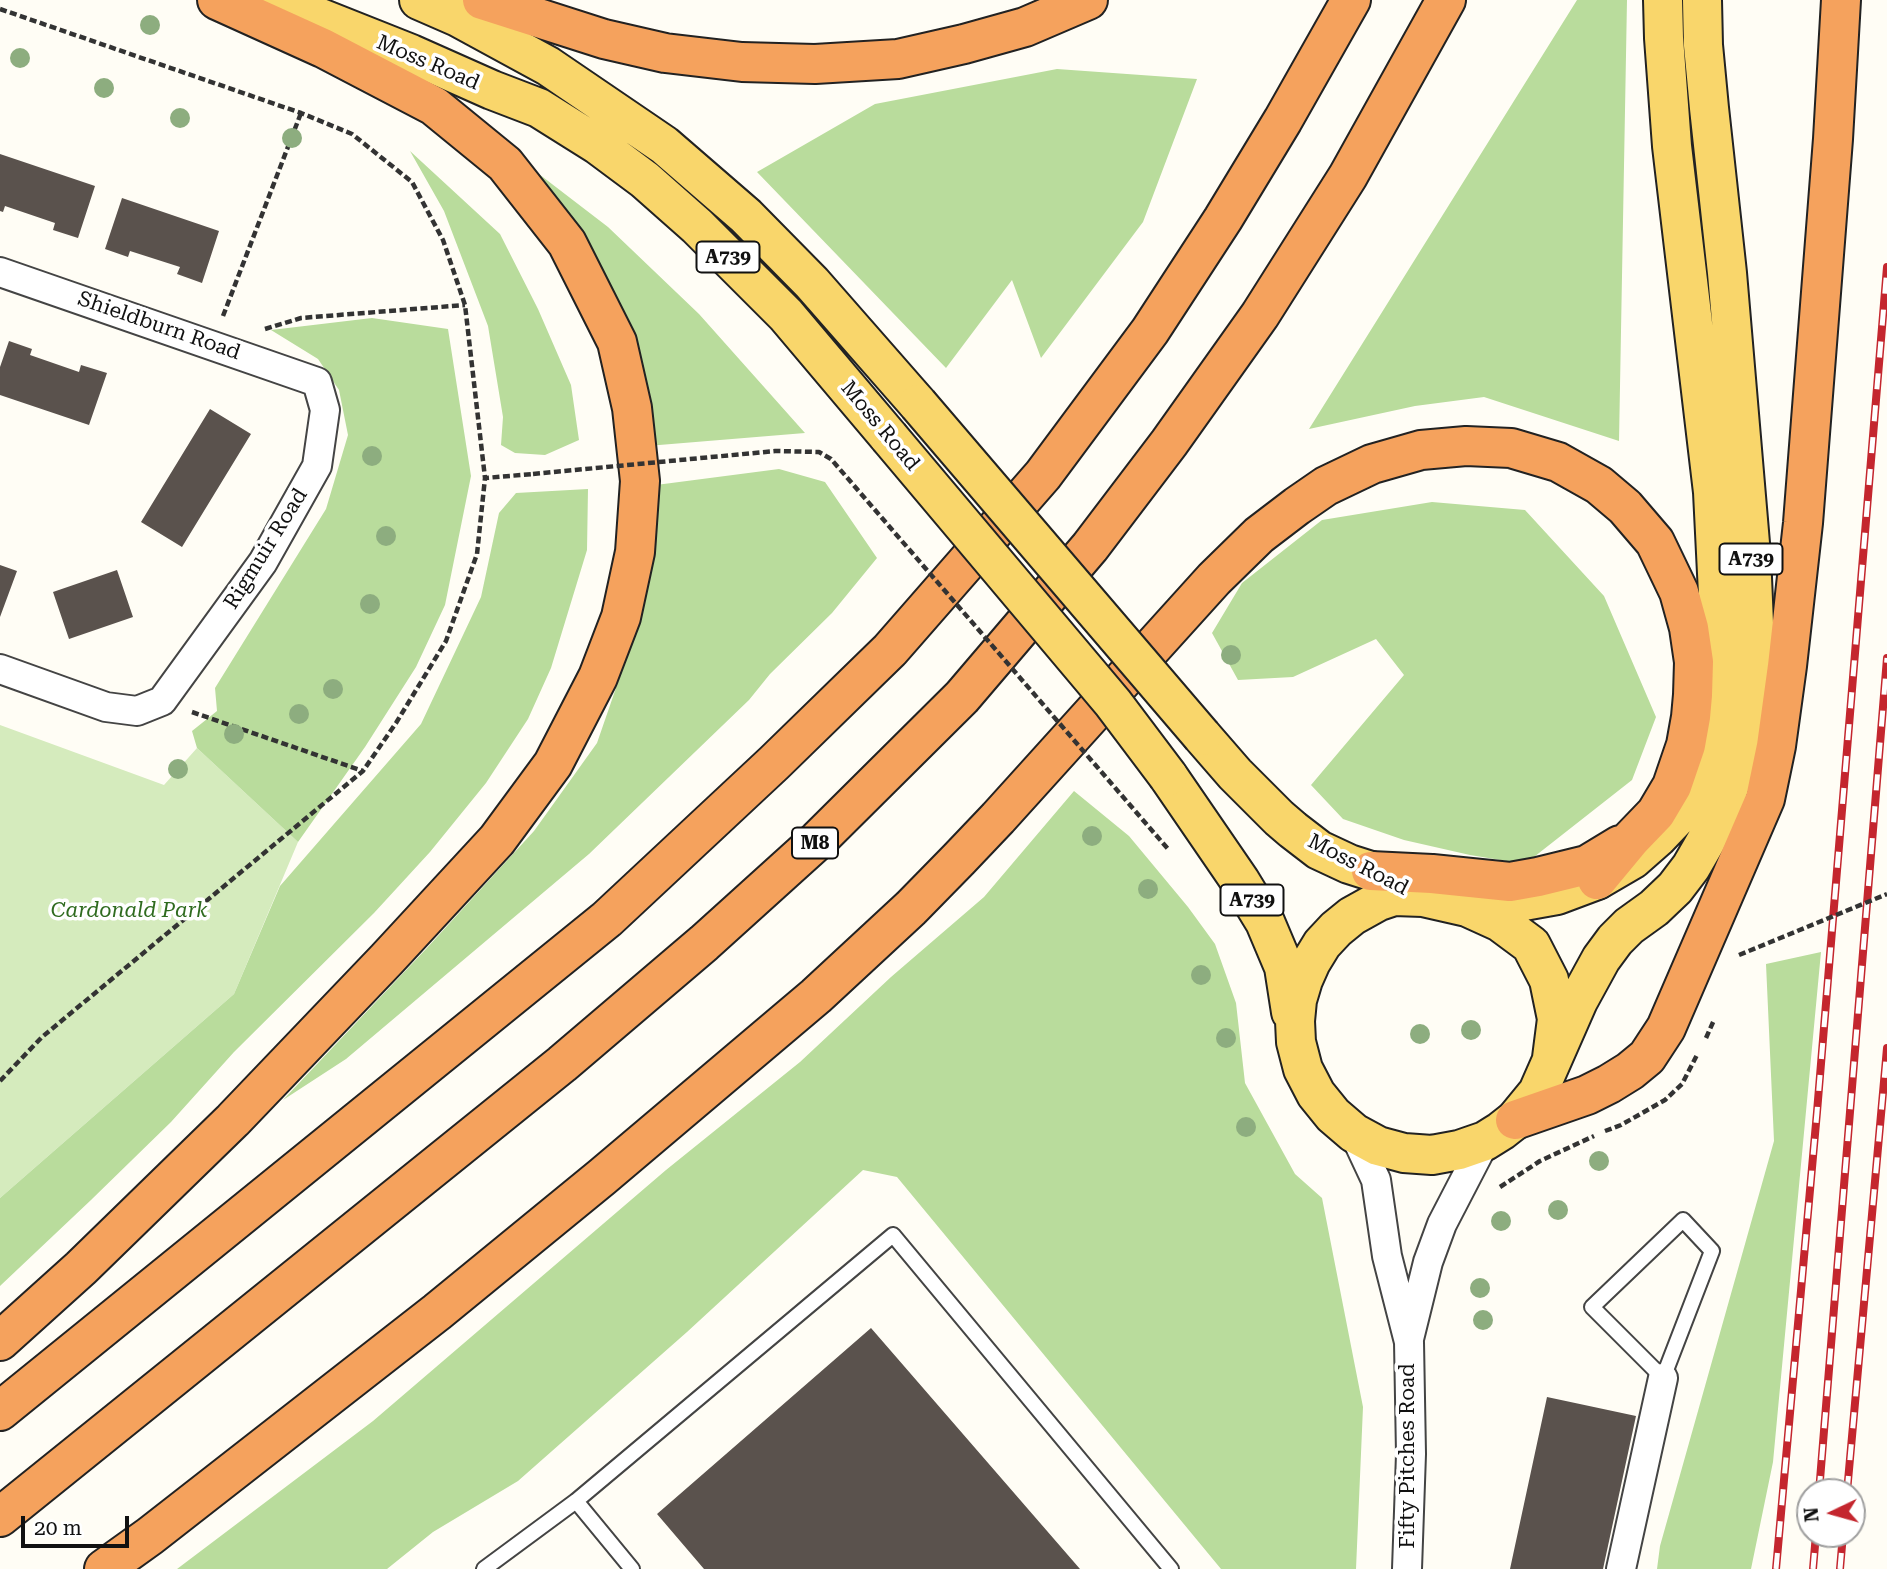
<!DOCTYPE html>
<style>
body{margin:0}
#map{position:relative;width:1887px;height:1569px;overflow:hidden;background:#fffdf5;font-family:"Roboto Serif",serif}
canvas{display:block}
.north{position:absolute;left:1796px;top:1478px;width:70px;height:70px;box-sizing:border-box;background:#fff;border:2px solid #a0a0a0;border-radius:50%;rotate:265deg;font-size:19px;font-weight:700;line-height:28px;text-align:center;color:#111}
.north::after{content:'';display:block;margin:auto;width:24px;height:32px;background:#c4262e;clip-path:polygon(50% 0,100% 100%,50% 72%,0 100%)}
.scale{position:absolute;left:21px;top:1516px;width:108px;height:32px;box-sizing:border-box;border:4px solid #111;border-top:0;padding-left:9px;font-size:21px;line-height:24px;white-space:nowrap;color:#111;-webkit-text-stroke:5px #fff;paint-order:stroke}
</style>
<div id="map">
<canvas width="1887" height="1569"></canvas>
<div class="north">N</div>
<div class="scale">20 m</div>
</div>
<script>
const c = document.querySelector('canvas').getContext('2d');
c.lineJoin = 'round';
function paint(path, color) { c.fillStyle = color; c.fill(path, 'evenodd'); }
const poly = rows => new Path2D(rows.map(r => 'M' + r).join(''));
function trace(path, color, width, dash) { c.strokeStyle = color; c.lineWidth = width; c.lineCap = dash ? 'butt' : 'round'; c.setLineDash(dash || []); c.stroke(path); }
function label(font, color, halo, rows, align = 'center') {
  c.font = font + ' "Roboto Serif",serif'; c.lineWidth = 7; c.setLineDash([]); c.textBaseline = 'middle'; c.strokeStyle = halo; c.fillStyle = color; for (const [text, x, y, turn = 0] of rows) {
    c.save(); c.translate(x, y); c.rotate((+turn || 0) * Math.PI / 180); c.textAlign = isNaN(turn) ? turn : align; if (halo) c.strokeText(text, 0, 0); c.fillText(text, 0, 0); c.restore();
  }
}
const green = poly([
 [0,725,164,785,197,748,298,842,234,994,0,1198]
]);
const forest = poly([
 [1577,0,1627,0,1619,441,1484,397,1415,406,1309,429],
 [1057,69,1197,79,1143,222,1041,358,1012,280,946,368,757,172,875,104],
 [410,151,500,234,538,309,571,385,579,440,545,455,515,453,501,445,503,417,488,326,444,211],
 [535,171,608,227,699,314,805,433,647,446],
 [372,318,448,329,471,476,445,605,416,667,365,747,298,842,197,748,192,731,217,711,215,688,326,509,348,435,339,390,318,359,271,330],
 [779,469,825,482,877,558,832,613,770,674,749,700,589,854,346,1059,283,1100,426,949,534,831,597,743,636,630,656,485],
 [588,489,587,550,551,668,528,719,486,783,430,852,374,913,234,1052,171,1122,91,1200,0,1286,0,1198,234,994,280,886,421,724,481,597,499,513,516,493],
 [1432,502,1525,510,1604,596,1656,717,1632,780,1525,864,1470,855,1404,840,1343,819,1311,785,1404,675,1376,639,1293,677,1238,680,1212,633,1242,583,1322,520],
 [1074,791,1129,836,1188,907,1215,944,1236,1003,1245,1083,1295,1174,1322,1198,1363,1407,1356,1569,1221,1569,897,1177,863,1170,687,1332,518,1481,433,1532,387,1569,177,1569,373,1421,666,1170,800,1062,891,977,984,897],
 [1821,952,1773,1462,1751,1569,1657,1569,1660,1546,1774,1141,1766,964]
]);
const building = poly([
 [0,154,95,186,78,238,53,230,55,223,5,206,3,212,0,211],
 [122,198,219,231,202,283,177,274,180,267,130,251,128,257,105,249],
 [9,341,32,349,30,355,79,372,81,365,107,373,89,425,0,395,0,367],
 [210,409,251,434,182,547,141,522],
 [0,565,17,571,0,617],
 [117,570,133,617,69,639,53,592],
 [871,1328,1080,1569,704,1569,657,1514],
 [1547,1397,1636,1416,1603,1569,1510,1569]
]);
const path = poly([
 [0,9,301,113,352,134,412,182,443,240,465,305,485,478,533,474],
 [223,316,301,113],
 [265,329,301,318,465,305],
 [192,712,363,771],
 [1706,1038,1714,1020],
 [0,1081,42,1037,363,771,396,723,446,641,477,554,485,478],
 [1605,1131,1621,1125,1665,1100,1682,1084,1697,1055],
 [1500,1187,1540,1161,1594,1136]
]);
const service = poly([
 [1683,1220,1712,1251,1663,1378,1592,1307,1683,1220],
 [484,1569,576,1501],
 [632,1569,576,1501,893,1235,1171,1569]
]);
const minor = poly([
 [0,272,317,382,325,410,317,466,263,562,162,701,137,711,106,707,0,669],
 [1354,1133,1376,1180,1387,1256,1409,1342,1411,1454,1407,1569],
 [1409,1339,1428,1262,1442,1224,1485,1141],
 [1621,1569,1663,1378]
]);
const primary = poly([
 [275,0,411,54,492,90,539,108,598,145,645,180,697,226,786,315,889,437],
 [419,0,458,17,548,66,664,145,746,216,812,283,918,404],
 [1202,736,1235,774,1279,818,1293,830,1319,850,1349,864,1371,871,1401,886],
 [1168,776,1240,881,1265,922,1284,967,1291,1012],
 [1467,907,1518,902,1557,895,1597,880,1633,859,1658,837,1678,816,1701,766,1714,717,1721,677,1720,634,1713,492,1672,146,1664,38,1663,0],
 [1552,1058,1557,1019,1549,980,1531,945,1500,922,1467,907,1423,897,1394,896,1379,901,1352,916,1336,929,1322,944,1311,962,1303,980,1297,1000,1295,1021,1296,1042,1303,1069,1316,1094,1333,1115,1354,1133,1378,1146,1404,1153,1432,1155,1459,1150,1485,1141,1501,1131,1515,1120,1538,1092,1578,1001,1601,959,1615,940,1629,926,1654,908,1675,888,1691,867,1706,841,1721,811,1735,770,1746,729,1754,680,1754,623,1751,555,1727,273,1709,108,1703,45,1702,0]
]);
const motorway = poly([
 [482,0,604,39,665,53,742,62,815,64,898,59,964,44,1025,27,1088,0],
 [1371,871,1432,874,1510,882,1538,877,1587,865,1620,845],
 [1515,1120,1587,1095,1609,1084,1630,1071,1647,1057,1666,1028,1765,799,1776,746,1787,666,1803,523,1833,139,1841,0],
 [0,1341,81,1268,233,1120,387,959,497,840,553,764,598,677,621,617,635,552,640,481,632,408,617,342,567,243,505,164,434,106,323,48,217,0],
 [0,1411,607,919,774,763,890,650,1043,475,1150,331,1223,219,1283,120,1351,0],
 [0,1517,562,1064,704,943,818,840,962,697,1090,547,1169,443,1260,315,1348,176,1446,0],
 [104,1569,150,1536,437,1312,602,1177,816,996,911,908,959,859,998,818,1214,579,1259,535,1297,506,1326,486,1372,464,1421,450,1466,446,1511,448,1558,462,1599,485,1625,507,1655,542,1679,592,1689,628,1694,662,1693,695,1691,717,1686,745,1672,786,1656,813,1631,839,1597,880]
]);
const rail = poly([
 [1819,1492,1887,658],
 [1847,1492,1887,1048],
 [1776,1569,1817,1112,1887,267],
 [1813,1569,1816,1534],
 [1840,1569,1843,1534]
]);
const pathBridge = poly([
 [533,474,775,451,819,452,831,459,1168,849],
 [1739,955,1887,894]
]);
const primaryBridge = poly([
 [918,404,1202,736],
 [889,437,1113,703,1168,776]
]);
const trees = [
 [150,25],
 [20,58],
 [104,88],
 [180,118],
 [292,138],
 [372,456],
 [386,536],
 [370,604],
 [1231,655],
 [333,689],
 [299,714],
 [234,734],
 [178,769],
 [1092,836],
 [1148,889],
 [1201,975],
 [1471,1030],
 [1420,1034],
 [1226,1038],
 [1246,1127],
 [1599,1161],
 [1558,1210],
 [1501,1221],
 [1480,1288],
 [1483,1320]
];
const shields = [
 [728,257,63],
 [1751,559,63],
 [815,843,46],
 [1252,900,63]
];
const shieldNames = [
 ["A739",728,257],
 ["A739",1751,559],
 ["M8",815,843],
 ["A739",1252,900]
];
const streetNames = [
 ["Moss Road",428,63,23],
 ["Shieldburn Road",159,326,19],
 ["Moss Road",880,426,50],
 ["Rigmuir Road",266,549,-58],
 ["Moss Road",1358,865,27],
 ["Fifty Pitches Road",1408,1456,-90]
];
const parkNames = [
 ["Cardonald Park",129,911]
];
paint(green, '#d5ebbd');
paint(forest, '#b9dc9c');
paint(building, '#5a524d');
trace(service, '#444', 18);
trace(minor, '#444', 32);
trace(primary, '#222', 42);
trace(motorway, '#222', 42);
trace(path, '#333', 4.5, [7, 3.5]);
trace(service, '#fff', 14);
trace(minor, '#fff', 28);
trace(primary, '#f9d66b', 38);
trace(motorway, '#f5a25d', 38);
trace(rail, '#c4262e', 8);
trace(rail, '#fff', 5, [16]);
trace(primaryBridge, '#222', 42, []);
trace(pathBridge, '#333', 4.5, [7, 3.5]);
trace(primaryBridge, '#f9d66b', 38);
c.fillStyle = '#8dad7f';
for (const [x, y] of trees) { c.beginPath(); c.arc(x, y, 10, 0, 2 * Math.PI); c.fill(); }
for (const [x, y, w] of shields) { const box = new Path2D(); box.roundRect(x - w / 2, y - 15.5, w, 31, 5); c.fillStyle = '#fff'; c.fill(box); trace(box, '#111', 2); }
label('bold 19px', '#111', null, shieldNames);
label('21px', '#111', '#fff', streetNames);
label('italic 21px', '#2f6b1f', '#fff', parkNames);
</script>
